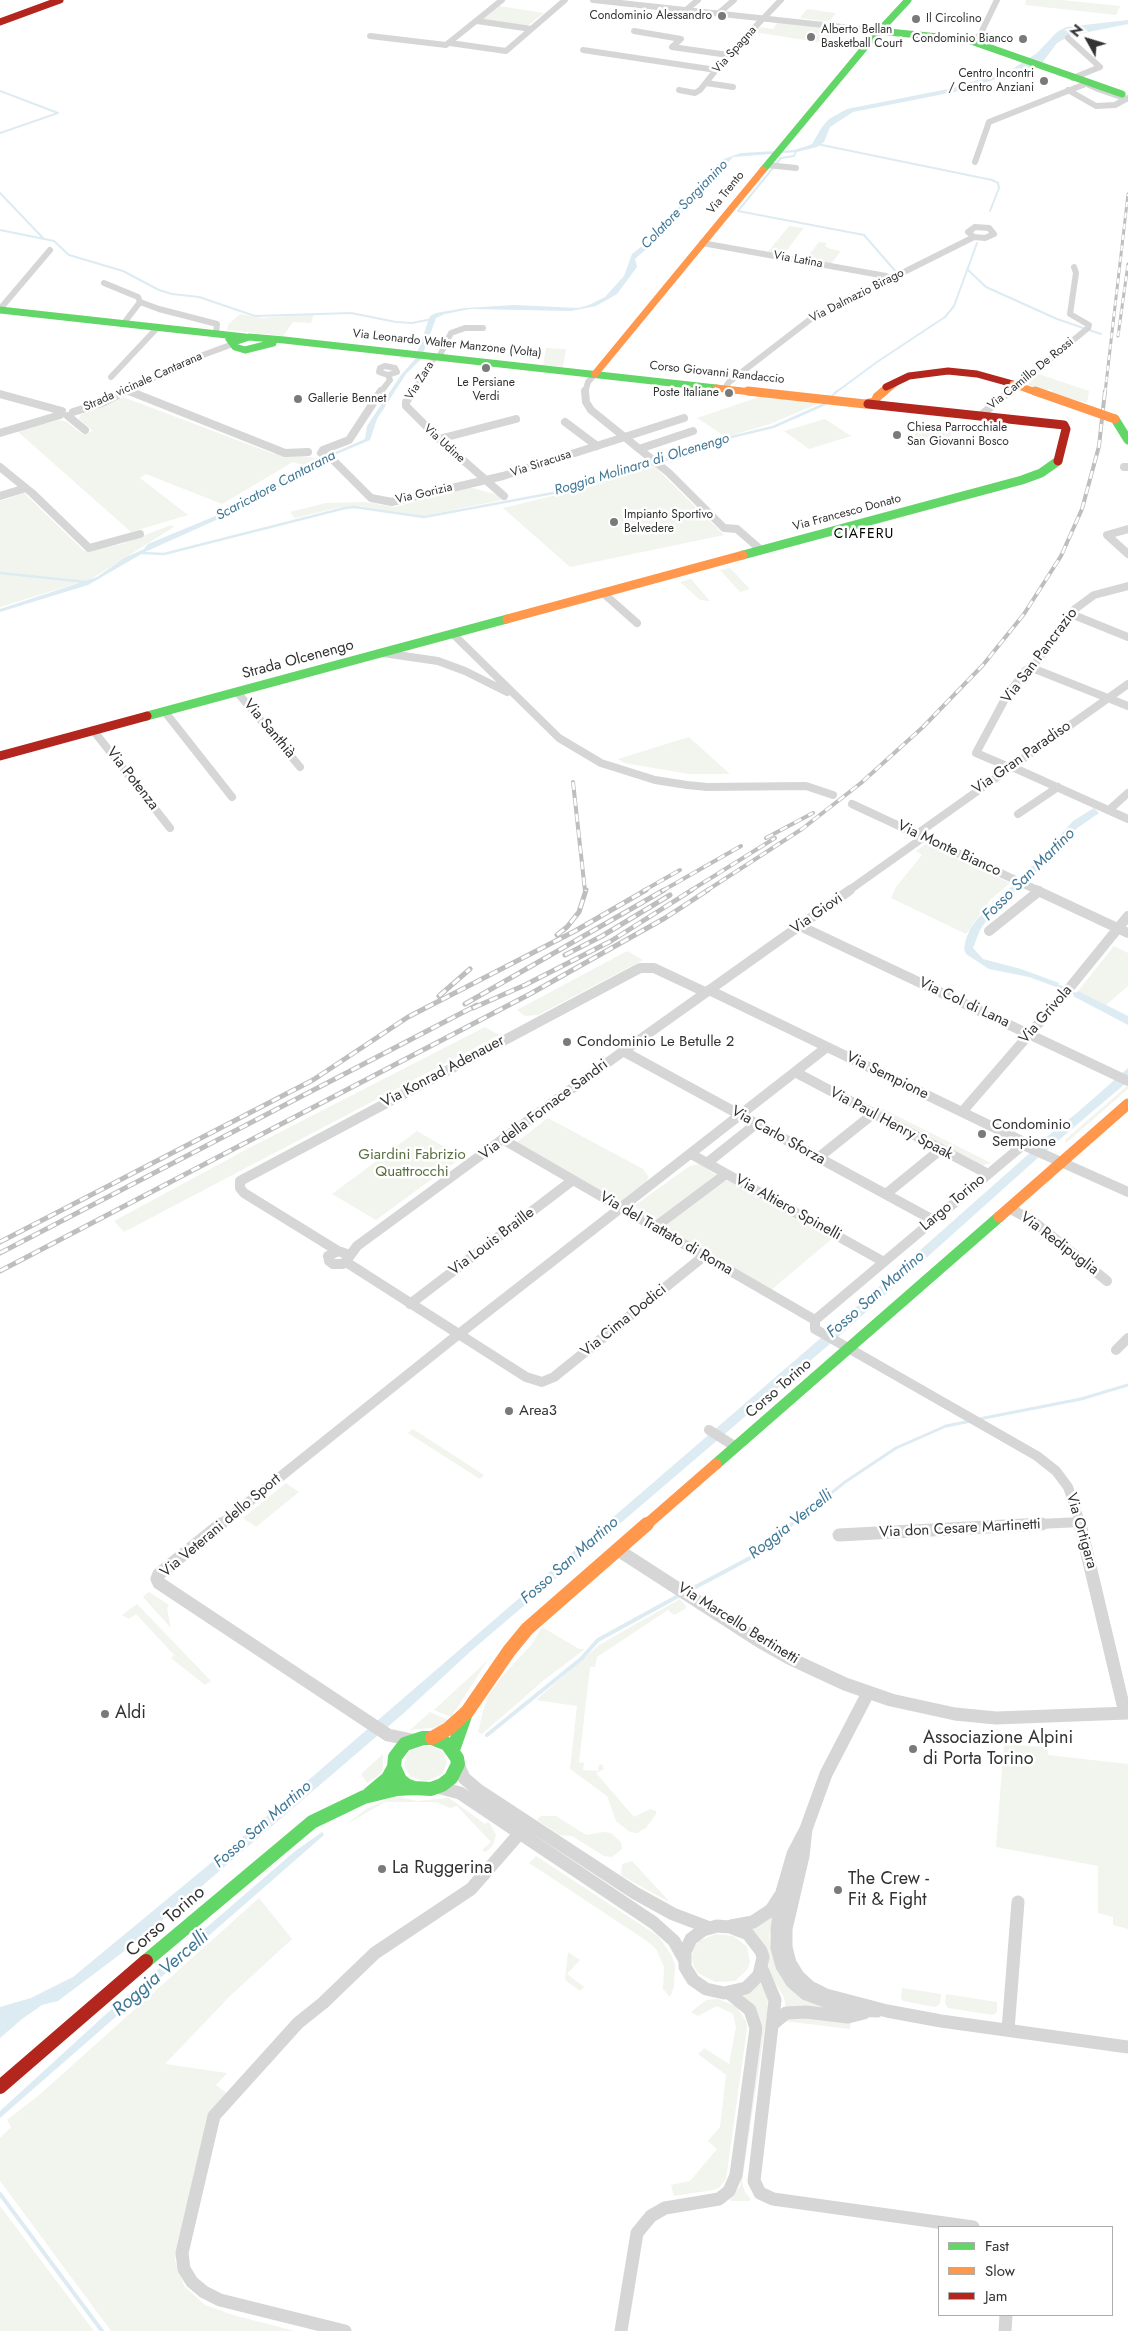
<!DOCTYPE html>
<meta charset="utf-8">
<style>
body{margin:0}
#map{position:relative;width:1128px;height:2331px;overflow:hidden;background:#fff;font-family:Jost,sans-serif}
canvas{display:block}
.legend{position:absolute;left:938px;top:2226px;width:175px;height:90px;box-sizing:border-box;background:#fff;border:1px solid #adadad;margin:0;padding:6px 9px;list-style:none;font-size:15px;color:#323232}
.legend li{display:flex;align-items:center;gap:10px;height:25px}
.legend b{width:25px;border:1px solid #adadad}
.north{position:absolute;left:1063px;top:15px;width:50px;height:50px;-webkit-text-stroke:4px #fff;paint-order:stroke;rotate:309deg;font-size:14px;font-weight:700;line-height:20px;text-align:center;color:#323232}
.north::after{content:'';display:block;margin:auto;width:18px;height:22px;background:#323232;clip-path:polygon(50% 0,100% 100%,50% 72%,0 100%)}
</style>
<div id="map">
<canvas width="1128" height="2331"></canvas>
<ul class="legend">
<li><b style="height:6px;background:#63d668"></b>Fast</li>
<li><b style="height:6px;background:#ff974d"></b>Slow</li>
<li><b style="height:6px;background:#b3261e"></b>Jam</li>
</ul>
<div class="north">N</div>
</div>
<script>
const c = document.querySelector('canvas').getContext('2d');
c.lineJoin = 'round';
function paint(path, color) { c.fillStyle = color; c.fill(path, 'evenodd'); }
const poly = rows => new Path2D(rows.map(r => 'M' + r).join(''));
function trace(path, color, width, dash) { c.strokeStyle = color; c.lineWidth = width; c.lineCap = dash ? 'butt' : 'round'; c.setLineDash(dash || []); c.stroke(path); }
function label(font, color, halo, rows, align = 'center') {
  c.font = font + ' Jost,sans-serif'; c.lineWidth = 5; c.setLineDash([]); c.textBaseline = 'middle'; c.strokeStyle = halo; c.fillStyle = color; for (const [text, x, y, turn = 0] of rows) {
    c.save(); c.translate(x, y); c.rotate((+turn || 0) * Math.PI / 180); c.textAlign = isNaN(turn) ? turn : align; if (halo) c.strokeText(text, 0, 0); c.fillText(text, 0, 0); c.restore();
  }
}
const green = poly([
 [1026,0,1062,0,1120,6,1116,15,1025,5],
 [499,6,544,13,527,26,482,19],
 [807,9,836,13,829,22,800,18],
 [779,20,837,27,824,43,754,32,759,27,773,29],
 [789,226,804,228,783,255,767,253],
 [819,242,827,243,825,246,830,249,841,251,831,264,806,259],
 [240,314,261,318,314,314,311,323,293,322,283,336,227,330,228,325],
 [546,348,566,349,563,367,543,365],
 [1039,374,1089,391,1087,403,1052,394,1052,390,1048,389,1047,393,1026,386],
 [762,396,820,403,770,424,726,437,697,418],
 [123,397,274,454,278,452,321,459,305,466,293,462,222,504,146,474,140,478,188,515,131,532,17,431,59,420,67,422,82,434,93,431,79,419,80,415],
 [825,419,851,436,809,449,784,431],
 [917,427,952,431,950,439,944,438,942,444,913,441],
 [654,466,724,535,570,567,503,508,573,491],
 [469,487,498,495,502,500,423,516,360,506,341,507,295,518,290,512,326,503,365,502,395,507],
 [24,493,84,551,122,544,171,525,174,527,91,579,0,607,0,501],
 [730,568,750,589,740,592,720,570],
 [691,579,710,601,700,600,680,582],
 [689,737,730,774,689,774,624,763,618,759],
 [926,844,1010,883,990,900,966,934,891,898,896,887,922,855,916,851],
 [1114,946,1128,953,1128,986,1106,1005,1078,991],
 [627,951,643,960,538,1015,525,1016,517,1010],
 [485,1027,499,1035,124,1232,114,1221,251,1147],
 [1128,1085,1128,1089,1065,1144,1066,1139],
 [883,1109,991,1163,981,1166,878,1112],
 [548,1118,643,1169,648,1176,647,1181,621,1203,517,1142],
 [417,1131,462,1157,376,1220,332,1194],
 [700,1164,716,1175,712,1180,656,1220,637,1208,635,1205,690,1166],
 [731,1180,833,1238,771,1290,669,1231,666,1225,669,1222,725,1181],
 [413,1429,484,1475,480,1479,408,1433],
 [286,1483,299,1492,256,1527,243,1518],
 [149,1592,169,1605,167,1608,171,1628,143,1597],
 [680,1599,686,1606,685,1609,674,1615,668,1610,597,1657,595,1667,590,1667,579,1762,584,1763,583,1770,598,1771,599,1765,602,1764,604,1769,596,1773,634,1817,650,1809,656,1811,656,1814,646,1828,637,1833,630,1832,616,1821,607,1796,570,1769,577,1706,536,1700,599,1645],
 [137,1604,211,1681,205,1685,171,1658,174,1655,136,1614,129,1619,122,1615],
 [542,1627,579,1649,585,1649,544,1680,482,1734,478,1732,483,1711,488,1696,505,1673,532,1644],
 [488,1660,451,1717,434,1710],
 [430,1712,448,1720,440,1727,410,1730],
 [1004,1744,1047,1747,1048,1755,1128,1764,1128,1929,1113,1925,1113,1917,1098,1913,1098,1866,996,1847],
 [424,1746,431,1746,443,1752,447,1763,442,1774,430,1780,423,1781,410,1776,404,1766,407,1755,411,1750],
 [383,1754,383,1769,378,1776,367,1783,361,1774],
 [395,1796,417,1801,449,1798,485,1824,488,1822,490,1824,496,1835,493,1845,486,1852,482,1850,491,1842,457,1806,450,1808,436,1802,385,1802,345,1825,368,1808],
 [541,1816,556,1816,586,1835,603,1832,611,1833,621,1842,622,1849,612,1857,604,1856,572,1836,560,1835,537,1820],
 [536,1856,658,1936,672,1956,675,1965,674,1987,670,1997,663,1989,664,1967,656,1949,647,1941,529,1863],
 [632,1861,668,1900,667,1901,621,1875,622,1864],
 [259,1898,292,1939,230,1996,165,2064,227,2073,216,2085,228,2094,208,2115,175,2260,184,2286,205,2305,233,2315,295,2331,111,2331,0,2181,0,2138,11,2127,7,2120,38,2096],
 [773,1914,769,1936,773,1958,782,1978,794,1990,836,2010,786,2009,784,1997,770,1975,765,1946,748,1927],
 [716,1934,734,1936,747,1947,750,1962,747,1970,735,1981,715,1982,698,1973,693,1965,692,1956,694,1948,699,1941],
 [568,1952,580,1960,567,1974,584,1987,580,1991,565,1980],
 [760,1983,768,1998,767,2013,742,2182,745,2192,751,2199,749,2201,731,2201,730,2199,740,2186,763,2027,756,2007,742,1995],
 [902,1988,941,1994,940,2004,935,2007,903,2001,901,1998],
 [946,1994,997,2002,997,2012,993,2015,948,2008,945,2003],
 [718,1999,736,2006,746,2021,747,2029,726,2179,719,2188,713,2190,674,2196,671,2185,690,2181,717,2149,708,2141,720,2127,726,2075,698,2054,704,2048,729,2064,736,2027,733,2014,717,2006,698,2016,691,2012,706,2000],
 [790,2016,851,2021,850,2029,784,2021],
 [0,2206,94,2331,0,2331]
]);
const water = poly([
 [1128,20,1128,24,1069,36,1057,43,1042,63,1021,71,959,91,853,112,830,127,824,142,817,147,797,152,733,157,688,208,669,222,658,239,635,259,637,267,617,294,596,306,571,311,470,309,445,314,436,318,421,359,406,374,377,419,370,440,323,460,254,503,145,552,88,585,0,612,0,609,97,577,124,558,144,549,148,544,237,507,306,465,365,439,367,426,401,375,415,359,430,316,436,313,465,308,514,305,578,308,589,305,605,297,624,276,632,254,657,234,663,221,680,206,721,160,741,153,794,150,807,146,812,144,822,127,829,119,847,109,953,88,1014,68,1037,53,1057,32,1066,27],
 [1094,808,1099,813,1076,829,1028,880,990,915,980,930,973,948,983,959,1021,969,1059,983,1056,987,1029,977,989,969,966,954,964,949,966,939,970,929,978,918,1025,874,1073,821],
 [1078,991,1128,1016,1128,1025,1073,996],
 [1128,1068,1128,1081,1126,1083,1040,1156,838,1337,471,1651,405,1712,139,1940,58,2001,42,2005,22,2019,0,2038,0,2007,31,1998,73,1977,246,1834,837,1324,1032,1151,1034,1147,1078,1112],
 [322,1832,324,1835,0,2118,0,2111,105,2015,294,1852]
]);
const streamFar3 = poly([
 [0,91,58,113,0,133],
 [817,144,992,180,998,183,999,188,990,211],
 [796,151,794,156,781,158,738,211,864,235,897,273],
 [0,193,43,238],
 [0,230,54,241,69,255,123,271,159,290,172,294,199,297,255,316,351,313,396,322,412,323,432,319],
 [967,269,986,287,1057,319,1101,334],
 [835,393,877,362,945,317,954,306,977,243]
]);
const streamFar2 = poly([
 [142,553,164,554,345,508,355,507,424,517,564,491,646,467,723,439,773,427,825,404,837,391],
 [0,573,86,582]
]);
const streamFar1 = poly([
 [1054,984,1078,995],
 [979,1419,1081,1399,1128,1385],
 [791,1525,845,1482,896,1448,946,1426,971,1421]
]);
const stream = poly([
 [688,1591,750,1558,792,1524],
 [487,1735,581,1659,598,1640,680,1595],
 [0,2194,102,2331]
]);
const streetFar3 = poly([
 [593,0,879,31],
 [686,10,698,0],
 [719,13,734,0],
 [477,21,531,29],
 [634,31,681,39,672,47,728,55],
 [370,36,446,45,502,0],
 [1068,38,1100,67,1073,78],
 [972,41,980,35,997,0],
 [450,43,506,51,565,0],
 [583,50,716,70],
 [706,83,733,87],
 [1090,83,1089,85,1098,89,1127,99],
 [679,90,695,93,700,90,728,55,781,0],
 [1068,90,1096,106,1115,105,1128,98],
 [975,162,989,122,1088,83],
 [767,165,796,168],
 [975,227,989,228,994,234,985,238,974,237,968,232,975,227],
 [702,243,886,276,893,279],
 [104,283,138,297,140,302,159,309,217,324,216,334],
 [0,309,50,250],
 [124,323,140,302],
 [439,357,451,333,465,328,483,328],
 [385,366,395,368,397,372,388,375,379,372,380,368,385,366],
 [111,377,158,327],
 [725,388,729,382,812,318,974,237],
 [128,391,132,393],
 [123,393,192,359,233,344],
 [380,393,390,380,388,375],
 [412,393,435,357],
 [585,393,588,382,595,374],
 [1009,393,1088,328,1089,325,1070,314,1076,273,1074,267]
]);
const streetFar2 = poly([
 [129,391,285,453,308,452],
 [413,391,406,402,406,406,439,439,504,496],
 [585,391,586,402,591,410,669,473,724,528,737,529,761,550],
 [0,394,62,411],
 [73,412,102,403,126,391],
 [68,416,85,430],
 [980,416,1010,391],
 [565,422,597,446],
 [0,433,60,415],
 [439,439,516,419],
 [639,449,693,431],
 [323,450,349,440,381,391],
 [321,453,332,459,371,498,392,502,503,476,684,418],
 [0,467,32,493,89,548,140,534],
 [1124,467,1128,467],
 [0,496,26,488],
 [1128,529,1107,535,1128,554],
 [603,593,637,623],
 [1071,614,1128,637],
 [453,634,559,738,601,763,655,780,687,785,707,787,806,786,833,795],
 [383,653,438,661,465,671,507,692],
 [1032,668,1128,706],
 [237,692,300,767],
 [165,712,232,797],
 [93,730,170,828],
 [1010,766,1128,819],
 [1009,767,976,753,1006,697,1026,670,1032,668,1075,609,1094,595,1128,586],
 [852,804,1039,891],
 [1109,810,1128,793],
 [1018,814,1058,787],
 [917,834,1128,684],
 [848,891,924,837]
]);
const streetFar1 = poly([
 [1036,890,1128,933],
 [800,926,1128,1081],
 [989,931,1039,891],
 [709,990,1020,1140,1023,1145,1128,1192],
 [623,1051,933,1220],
 [795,1072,988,1174],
 [962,1112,1071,986,1128,916],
 [504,1140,815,1320,815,1329,1037,1456,1056,1471,1068,1487,1081,1525],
 [691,1154,884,1262],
 [818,1158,873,1114],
 [707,1163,756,1124],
 [886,1194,940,1150],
 [1009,1208,1033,1221,1107,1281],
 [655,1227,726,1174],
 [338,1251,244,1193,240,1188,240,1181,640,968,654,968,705,992],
 [338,1251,347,1254,348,1259,343,1264,333,1264,329,1261,328,1256,338,1251],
 [349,1257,357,1246,597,1070,850,890],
 [346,1262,526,1377,542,1382,554,1377,704,1256],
 [410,1304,573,1180],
 [815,1320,1023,1145],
 [1116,1350,1128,1338],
 [709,1430,736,1447],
 [220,1525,450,1341,827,1047],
 [1019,1525,1080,1522]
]);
const street = poly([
 [221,1524,159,1574,157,1579,159,1583,388,1735,412,1740],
 [1080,1524,1125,1713],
 [839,1535,1042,1524],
 [618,1550,759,1641,789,1658,845,1684,891,1700,955,1714,996,1718,1128,1713],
 [868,1693,826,1774,806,1829,793,1854,782,1892,777,1929,777,1948,782,1966,792,1982,806,1994,846,2009,877,2011],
 [458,1764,464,1778,478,1790,635,1893,673,1914,710,1928],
 [437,1787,460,1793,654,1923,674,1941,684,1959],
 [806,1829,803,1856,786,1929,786,1947,790,1963,798,1976,810,1987,826,1995,887,2011,941,2021,1128,2047],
 [717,1926,730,1927,748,1934,761,1951,763,1957,759,1975,746,1988,724,1993,706,1989,693,1980,685,1967,685,1952,691,1939,703,1930,717,1926],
 [731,1926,753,1922,771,1910,780,1896],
 [762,1969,775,2000,754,2181,760,2193,773,2199,973,2227],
 [773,2024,786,2013,806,2012,848,2017,864,2013],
 [1008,2030,1018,1902],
 [345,2331,220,2300,204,2292,192,2282,184,2269,182,2253,214,2116,298,2023,323,2003,375,1953,471,1889,519,1834],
 [621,2331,637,2233,651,2216,665,2208,719,2199,729,2191,736,2175,756,2028,750,2010,729,1993],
 [1005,2331,1006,2315]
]);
const fastFar3 = poly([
 [879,31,968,40,1122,94],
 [763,170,871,40,908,0],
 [0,310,245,337],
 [229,339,235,347,245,350,273,343],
 [234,342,249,337,284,340,716,388]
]);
const fastFar2 = poly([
 [1115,419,1128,440],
 [743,555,1022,480,1041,473,1058,461],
 [147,716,507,619]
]);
const fastFar1 = poly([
 [716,1464,999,1217]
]);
const fast = poly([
 [423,1738,432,1738,447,1744,457,1758,458,1764,451,1778,442,1785,431,1789,414,1788,406,1785,400,1780,394,1767,395,1757,405,1744,423,1738],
 [453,1750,466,1713],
 [369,1794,388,1778,394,1767],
 [146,1961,312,1822,364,1797,397,1789,414,1788]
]);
const slowFar3 = poly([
 [595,374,763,170],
 [716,388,760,393],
 [883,393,895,383]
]);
const slowFar2 = poly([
 [748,391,865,404,875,402,877,397,884,391],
 [507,619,743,555]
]);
const slowFar1 = poly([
 [999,1217,1128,1104],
 [646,1525,716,1464]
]);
const slow = poly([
 [432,1738,448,1729,467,1712,509,1651,527,1629,647,1524]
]);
const jamFar2 = poly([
 [0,22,60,0],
 [886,387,909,376,948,371,977,374,1013,384]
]);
const jamFar1 = poly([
 [868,404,1064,425,1066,429,1058,461],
 [0,756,147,716]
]);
const jam = poly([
 [0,2087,146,1961]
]);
const railFar2 = poly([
 [1118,336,1128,264],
 [1105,393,1128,194]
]);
const railFar1 = poly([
 [573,782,585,891],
 [766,838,813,813],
 [643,891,680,870],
 [662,891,741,846],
 [690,891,775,838],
 [706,891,802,829,861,783,923,727,983,665,1024,614,1061,556,1082,509,1099,446,1105,391]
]);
const rail = poly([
 [557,935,567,927,579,912,586,890],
 [565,955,602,936,670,895],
 [439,996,470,969],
 [465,1004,664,890],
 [473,1008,525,985,611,941,692,890],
 [0,1242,313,1080,408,1017,575,931,646,890],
 [0,1253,477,1005],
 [0,1271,530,994,665,918,708,890]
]);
const slowBridgeFar1 = poly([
 [1013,384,1038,393]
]);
const slowBridge = poly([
 [1035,391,1115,419]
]);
const markers = [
 [722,16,5,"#7a7a7a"],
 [916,19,5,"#7a7a7a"],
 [811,37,5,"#7a7a7a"],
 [1023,39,5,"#7a7a7a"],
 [1044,81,5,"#7a7a7a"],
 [486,368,5,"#7a7a7a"],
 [729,393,5,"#7a7a7a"],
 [298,399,5,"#7a7a7a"],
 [897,435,5,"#7a7a7a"],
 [614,522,5,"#7a7a7a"],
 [567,1042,5,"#7a7a7a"],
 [982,1134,5,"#7a7a7a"],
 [509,1411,5,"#7a7a7a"],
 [105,1714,5,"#7a7a7a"],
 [913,1749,5,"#7a7a7a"],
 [382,1869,5,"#7a7a7a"],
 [838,1890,5,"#7a7a7a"]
];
const farPoinames = [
 ["Condominio Alessandro",712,16,"right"],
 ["Il Circolino",926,19],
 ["Alberto Bellan",821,30],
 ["Basketball Court",821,44],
 ["Condominio Bianco",1013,39,"right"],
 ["Centro Incontri",1034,74,"right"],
 ["/ Centro Anziani",1034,88,"right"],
 ["Le Persiane",486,383,"center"],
 ["Verdi",486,397,"center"],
 ["Poste Italiane",719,393,"right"],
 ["Gallerie Bennet",308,399],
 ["Chiesa Parrocchiale",907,428],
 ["San Giovanni Bosco",907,442],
 ["Impianto Sportivo",624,515],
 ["Belvedere",624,529]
];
const farStreetnames = [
 ["Via Spagna",735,50,-48],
 ["Via Trento",726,193,-51],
 ["Via Latina",798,260,10],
 ["Via Dalmazio Birago",857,296,-27],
 ["Via Leonardo Walter Manzone (Volta)",447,344,6],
 ["Corso Giovanni Randaccio",717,373,6],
 ["Via Camillo De Rossi",1031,374,-39],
 ["Via Zara",420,381,-58],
 ["Strada vicinale Cantarana",143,382,-24],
 ["Via Udine",444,444,42],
 ["Via Siracusa",541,464,-18],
 ["Via Gorizia",424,494,-13],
 ["Via Francesco Donato",847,513,-15]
];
const farWaternames = [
 ["Colatore Sorgianino",685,205,-46],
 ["Roggia Molinara di Olcenengo",642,465,-17],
 ["Scaricatore Cantarana",276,486,-28]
];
const farNeighbourhoodnames = [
 ["CIAFERU",864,535]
];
const streetNames = [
 ["Via San Pancrazio",1040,656,-53],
 ["Strada Olcenengo",298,660,-15],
 ["Via Santhià",269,729,50],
 ["Via Gran Paradiso",1022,758,-35],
 ["Via Potenza",132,779,52],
 ["Via Monte Bianco",949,849,25],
 ["Via Giovi",817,914,-35],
 ["Via Col di Lana",964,1003,25],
 ["Via Grivola",1046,1015,-49],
 ["Via Konrad Adenauer",443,1072,-28],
 ["Via Sempione",887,1076,26],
 ["Via della Fornace Sandri",544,1110,-37],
 ["Via Paul Henry Spaak",891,1124,28],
 ["Via Carlo Sforza",778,1136,29],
 ["Largo Torino",953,1203,-40],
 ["Via Altiero Spinelli",788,1208,29],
 ["Via del Trattato di Roma",666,1234,30],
 ["Via Louis Braille",492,1242,-37],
 ["Via Redipuglia",1059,1244,37],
 ["Via Cima Dodici",624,1321,-39],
 ["Corso Torino",779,1389,-41],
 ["Via Veterani dello Sport",221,1526,-40],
 ["Via don Cesare Martinetti",960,1529,-3],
 ["Via Ortigara",1081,1531,74],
 ["Via Marcello Bertinetti",738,1624,32]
];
const poiNames = [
 ["Condominio Le Betulle 2",577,1042],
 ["Condominio",992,1125],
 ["Sempione",992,1142],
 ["Area3",519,1411]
];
const parkNames = [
 ["Giardini Fabrizio",412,1155],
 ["Quattrocchi",412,1172]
];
const waterNames = [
 ["Fosso San Martino",1029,875,-45],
 ["Fosso San Martino",876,1295,-41],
 ["Roggia Vercelli",791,1525,-38],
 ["Fosso San Martino",570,1561,-41],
 ["Fosso San Martino",263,1825,-41]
];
const nearPoinames = [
 ["Aldi",115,1714],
 ["Associazione Alpini",923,1739],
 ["di Porta Torino",923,1760],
 ["La Ruggerina",392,1869],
 ["The Crew -",848,1880],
 ["Fit & Fight",848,1901]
];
const nearStreetnames = [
 ["Corso Torino",166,1922,-41]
];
const nearWaternames = [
 ["Roggia Vercelli",161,1974,-41]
];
paint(green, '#f1f5ed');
paint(water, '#ddebf3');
trace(streamFar3, '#ddebf3', 2);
trace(streamFar2, '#ddebf3', 2.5);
trace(streamFar1, '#ddebf3', 3);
trace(stream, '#ddebf3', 4);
trace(streetFar3, '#d6d6d6', 6);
trace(streetFar2, '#d6d6d6', 8);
trace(streetFar1, '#d6d6d6', 10);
trace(street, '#d6d6d6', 13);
trace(fastFar3, '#63d668', 7);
trace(fastFar2, '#63d668', 9);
trace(fastFar1, '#63d668', 11);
trace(fast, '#63d668', 14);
trace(slowFar3, '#ff974d', 7);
trace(slowFar2, '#ff974d', 9);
trace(slowFar1, '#ff974d', 11);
trace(slow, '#ff974d', 14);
trace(jamFar2, '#b3261e', 7);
trace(jamFar1, '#b3261e', 9);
trace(jam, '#b3261e', 14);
trace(railFar2, '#bebebe', 3);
trace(railFar1, '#bebebe', 4);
trace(rail, '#bebebe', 5);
trace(railFar2, '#fff', 2, [5.5]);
trace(railFar1, '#fff', 2.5, [8]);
trace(rail, '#fff', 3, [9]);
trace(slowBridgeFar1, '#ff974d', 7);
trace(slowBridge, '#ff974d', 9);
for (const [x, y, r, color] of markers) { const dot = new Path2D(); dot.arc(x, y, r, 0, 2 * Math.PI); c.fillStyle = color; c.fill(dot); trace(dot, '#fff', 2); }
label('12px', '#323232', '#fff', farPoinames, 'left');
label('12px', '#323232', '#fff', farStreetnames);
label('italic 14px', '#3f7896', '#fff', farWaternames);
c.letterSpacing = '1px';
label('14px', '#000', '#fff', farNeighbourhoodnames);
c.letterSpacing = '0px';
label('15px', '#323232', '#fff', streetNames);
label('15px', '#323232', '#fff', poiNames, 'left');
label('15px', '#586f3f', '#fff', parkNames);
label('italic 16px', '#3f7896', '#fff', waterNames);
label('18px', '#323232', '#fff', nearPoinames, 'left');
label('18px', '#323232', '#fff', nearStreetnames);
label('italic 19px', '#3f7896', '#fff', nearWaternames);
</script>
